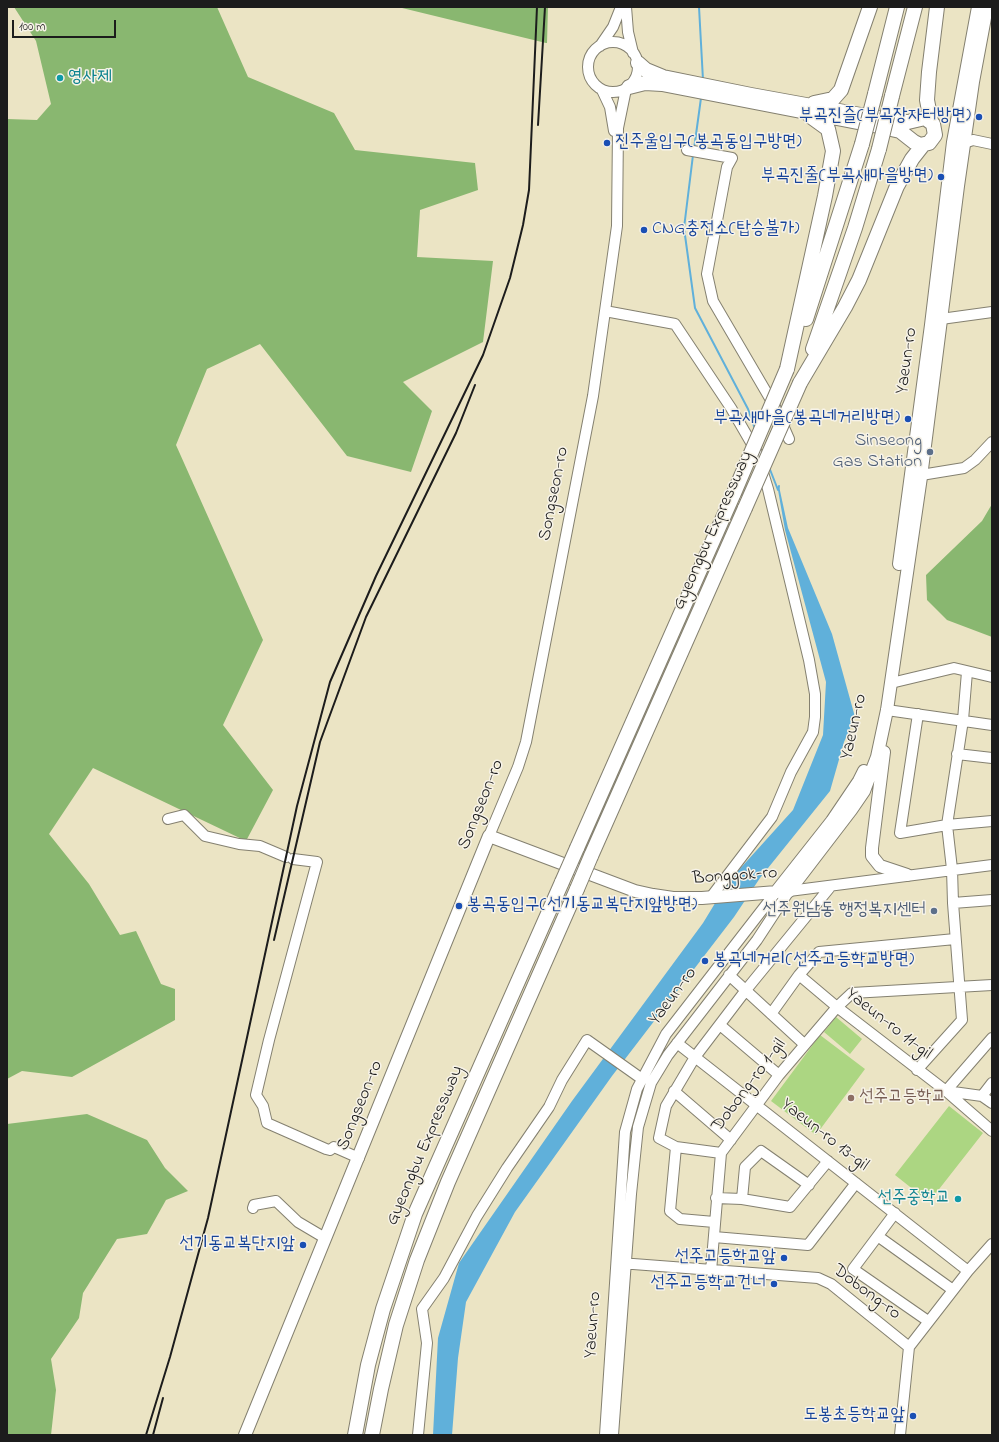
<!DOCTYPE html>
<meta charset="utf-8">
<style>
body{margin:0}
#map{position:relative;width:999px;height:1442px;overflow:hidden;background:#ebe4c4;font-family:"Indie Flower",sans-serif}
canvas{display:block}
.frame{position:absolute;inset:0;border:8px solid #1c1c1c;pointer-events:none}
.scale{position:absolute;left:12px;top:20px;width:104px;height:18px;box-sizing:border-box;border:2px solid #1c1c1c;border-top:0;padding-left:5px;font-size:12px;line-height:14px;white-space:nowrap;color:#1c1c1c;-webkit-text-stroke:3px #f7f3e8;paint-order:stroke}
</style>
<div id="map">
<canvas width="999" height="1442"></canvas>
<div class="frame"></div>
<div class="scale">100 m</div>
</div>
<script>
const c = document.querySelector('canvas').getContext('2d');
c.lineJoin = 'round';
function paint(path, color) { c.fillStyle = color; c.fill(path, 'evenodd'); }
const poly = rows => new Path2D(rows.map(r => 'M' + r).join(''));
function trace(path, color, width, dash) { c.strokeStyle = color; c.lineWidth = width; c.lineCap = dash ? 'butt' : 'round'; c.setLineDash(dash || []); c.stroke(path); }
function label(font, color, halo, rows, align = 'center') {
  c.font = font + ' "Indie Flower","Poor Story",sans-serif'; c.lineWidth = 3; c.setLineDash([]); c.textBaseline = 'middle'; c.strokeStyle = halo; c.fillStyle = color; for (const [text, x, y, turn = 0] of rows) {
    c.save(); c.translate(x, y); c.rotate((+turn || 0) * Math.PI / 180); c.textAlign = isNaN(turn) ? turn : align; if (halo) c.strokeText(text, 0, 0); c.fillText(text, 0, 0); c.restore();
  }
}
const green = poly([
 [836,1017,862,1039,850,1054,824,1032],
 [820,1035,865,1069,816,1135,771,1101],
 [949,1106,983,1133,929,1202,895,1175]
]);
const forest = poly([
 [14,7,217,7,248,77,334,113,355,150,475,163,478,190,420,210,417,257,493,261,483,342,403,382,432,411,411,472,347,456,260,344,207,369,176,445,263,640,223,725,273,790,246,841,93,768,49,834,89,884,120,935,136,931,161,984,175,989,175,1020,72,1077,22,1071,7,1079,7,119,37,120,51,104,36,41],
 [398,7,548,7,547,43,546,43],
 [992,504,992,637,947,620,927,600,926,575,982,521],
 [87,1114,147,1140,165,1168,188,1191,166,1200,147,1234,117,1239,83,1293,79,1318,51,1359,56,1390,51,1435,7,1435,7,1124]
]);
const water = poly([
 [779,486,788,528,832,634,855,717,844,742,830,791,760,878,734,917,612,1076,515,1212,466,1302,458,1358,452,1435,433,1435,438,1338,459,1263,572,1101,703,923,728,882,793,810,823,735,826,682,785,530,778,490]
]);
const stream = poly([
 [699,7,703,80],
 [694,149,701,98],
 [693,155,684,228,695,308,748,409,755,429],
 [769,467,778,490,779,486]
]);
const minor = poly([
 [626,7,628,32,633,53],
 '588 67a25 25 0 1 1 50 0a25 25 0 1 1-50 0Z',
 [600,46,613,27,621,7],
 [602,90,610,107,614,131],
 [964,143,973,140,992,144],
 [687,150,732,158,727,167,707,274,713,301,775,407,789,439],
 [605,311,675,324,731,408,757,453,768,489,809,660,815,694,815,717,813,732,791,772,772,817,711,897],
 [941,319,992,312],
 [915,476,964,468,975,460,992,442],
 [891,683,954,668,992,677],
 [887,710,992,725],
 [918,714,900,833,947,825,992,821],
 [957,754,992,758],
 [168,819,184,815,205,836,239,844,260,846,286,857],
 [489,836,518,767,526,742,593,396,617,226,618,128,626,89],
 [293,859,317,862,269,1040,256,1095,263,1106,267,1123,326,1149,330,1150,334,1147,359,1158],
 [953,903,992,900],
 [729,975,804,1044],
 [799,975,819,952,955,939],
 [771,1014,799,975,837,1007,946,1091,992,1131],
 [720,1025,779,1075],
 [677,1043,968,1271],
 [917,1070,962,1020,953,903,952,869,947,825,963,720,967,672],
 [674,1091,731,1140],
 [946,1091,992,1038],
 [946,1091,982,1096,992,1103],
 [982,1096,992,1083],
 [676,1147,670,1211,680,1219,714,1222],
 [721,1153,676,1147,659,1138,666,1106,695,1057,746,990,831,886],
 [716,1198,742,1199,790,1207,828,1161],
 [742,1199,745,1167,761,1151,809,1185],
 [253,1208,254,1205,276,1201,298,1222,325,1238],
 [895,1213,853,1269,928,1321],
 [714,1237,808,1245,856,1183],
 [879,1237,953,1290],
 [620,1263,818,1278,831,1284,909,1347,900,1435],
 [711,1271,721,1153,779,1075,837,1007,852,993,992,985],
 [909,1347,968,1271,992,1244],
 [418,1435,427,1343,422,1309,444,1278,477,1216,507,1168,549,1107,562,1080,587,1040,642,1079],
 [605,1435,625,1132,637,1089,666,1034,776,892],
 [613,1435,631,1194,638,1127,651,1083,668,1055,757,940,789,891,992,865]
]);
const major = poly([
 [899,564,931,325,953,142,978,7],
 [884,752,872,848,872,856,880,866,907,875],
 [776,892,832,821,859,781,864,771],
 [245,1435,489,836,635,891,653,895,673,898,702,898,789,891,851,810,864,791,877,757,887,710,921,477,958,186,973,82,987,7]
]);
const highway = poly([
 [629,87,645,83,662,84,878,126,900,131,914,142,920,145,929,143,935,135,933,124,925,118,908,122,894,121,751,95,663,77,646,70,638,63],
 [875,94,897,7],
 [892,96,915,7],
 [814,103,833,99,841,90,870,7],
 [931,121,927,100,929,72,937,7],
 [806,319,862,144],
 [813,349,855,228,879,149],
 [787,369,825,196,833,151,828,129,810,116],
 [800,383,845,307,859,280,897,186,912,159,923,145],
 [577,848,734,493],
 [591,856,745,508],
 [355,1435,368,1365,383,1309,415,1214,562,882],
 [372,1435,381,1389,396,1325,417,1260,448,1182,577,889]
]);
const rail = poly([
 [538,125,545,7],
 [274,940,320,742,366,617,456,433,475,385],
 [146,1435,170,1357,208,1218,297,806,330,682,376,576,483,355,510,278,523,225,529,190,537,7],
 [153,1435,163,1398]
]);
const highwayBridge = poly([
 [862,144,875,94],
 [879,149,892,96],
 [734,493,787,369],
 [745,508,800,383],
 [562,882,577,848],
 [577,889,591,856]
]);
const markers = [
 [60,78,4,"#0f9aa8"],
 [979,117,4,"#1a4fb4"],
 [607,143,4,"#1a4fb4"],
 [941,177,4,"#1a4fb4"],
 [644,230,4,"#1a4fb4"],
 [908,419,4,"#1a4fb4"],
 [930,452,4,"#5c6f8a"],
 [459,906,4,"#1a4fb4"],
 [934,911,4,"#5c6f8a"],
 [705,961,4,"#1a4fb4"],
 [851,1098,4,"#8d6e63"],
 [958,1199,4,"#0f9aa8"],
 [303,1245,4,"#1a4fb4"],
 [784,1258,4,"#1a4fb4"],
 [774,1284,4,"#1a4fb4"],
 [913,1416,4,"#1a4fb4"]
];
const cultureNames = [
 ["영사제",68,78],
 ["선주중학교",950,1199,"right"]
];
const transitNames = [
 ["부곡진즐(부곡장자터방면)",971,117],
 ["진주울입구(봉곡동입구방면)",615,143,"left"],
 ["부곡진줄(부곡새마을방면)",933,177],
 ["CNG충전소(탑승불가)",652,230,"left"],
 ["부곡새마을(봉곡네거리방면)",900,419],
 ["봉곡동입구(선기동교복단지앞방면)",467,906,"left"],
 ["봉곡네거리(선주고등학교방면)",713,961,"left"],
 ["선기동교복단지앞",295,1245],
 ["선주고등학교앞",776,1258],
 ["선주고등학교건너",766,1284],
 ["도봉초등학교앞",905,1416]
];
const streetNames = [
 ["Yaeun-ro",908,361,-82],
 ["Songseon-ro",555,494,-79],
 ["Gyeongbu Expressway",714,531,-66],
 ["Yaeun-ro",855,727,-77],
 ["Songseon-ro",482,805,-68],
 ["Bonggok-ro",735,877,-4],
 ["Yaeun-ro",674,997,-53],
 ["Yaeun-ro 11-gil",888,1025,38],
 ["Dobong-ro 1-gil",750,1086,-53],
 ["Songseon-ro",361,1106,-68],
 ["Yaeun-ro 13-gil",824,1136,38],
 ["Gyeongbu Expressway",426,1146,-67],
 ["Dobong-ro",866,1293,37],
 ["Yaeun-ro",594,1325,-86]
];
const serviceNames = [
 ["Sinseong",922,442],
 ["Gas Station",922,463],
 ["선주원남동 행정복지센터",926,911]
];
const educationNames = [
 ["선주고등학교",859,1098]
];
paint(green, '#acd682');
paint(forest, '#89b770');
paint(water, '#60b0da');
trace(stream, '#60b0da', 2);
trace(minor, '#848070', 12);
trace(major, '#848070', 14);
trace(highway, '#848070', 16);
trace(minor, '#fff', 10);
trace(major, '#fff', 12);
trace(highway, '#fff', 14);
trace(rail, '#1c1c1c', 2);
trace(highwayBridge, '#848070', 16, []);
trace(highwayBridge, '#fff', 14);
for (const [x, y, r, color] of markers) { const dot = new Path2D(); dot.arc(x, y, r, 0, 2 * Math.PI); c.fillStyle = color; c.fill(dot); trace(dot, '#f7f3e8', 1.5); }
label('18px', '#0d838f', '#f7f3e8', cultureNames, 'left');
label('18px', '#164399', '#f7f3e8', transitNames, 'right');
label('18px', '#1c1c1c', '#f7f3e8', streetNames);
label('18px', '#4e5e75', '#f7f3e8', serviceNames, 'right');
label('18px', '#785e54', '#f7f3e8', educationNames, 'left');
</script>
